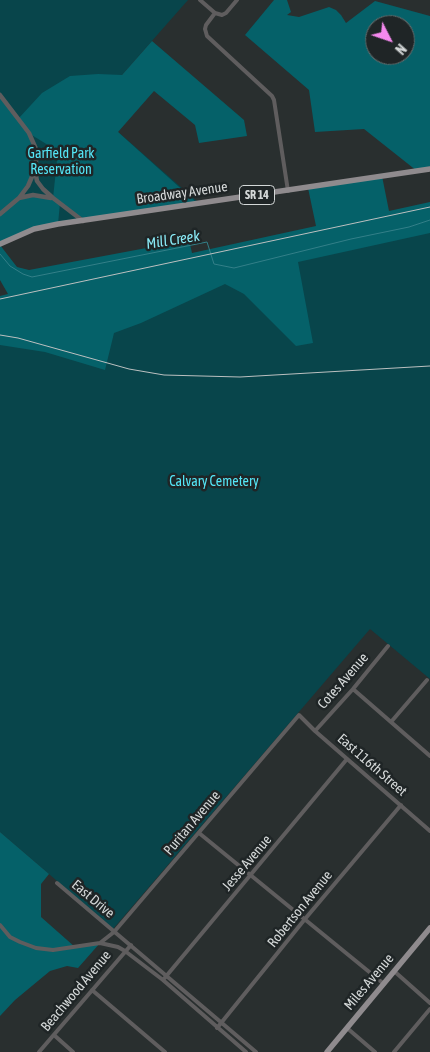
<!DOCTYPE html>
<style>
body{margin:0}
#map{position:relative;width:430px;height:1052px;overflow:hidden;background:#292f2f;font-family:"Asap Condensed",sans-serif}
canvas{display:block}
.north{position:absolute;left:365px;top:15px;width:50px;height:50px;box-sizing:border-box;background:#1f2526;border:1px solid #676d6d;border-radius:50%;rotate:131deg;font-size:14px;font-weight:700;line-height:20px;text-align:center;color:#d4d8d8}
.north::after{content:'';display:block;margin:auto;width:18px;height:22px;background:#f589ee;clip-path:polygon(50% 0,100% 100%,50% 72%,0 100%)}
</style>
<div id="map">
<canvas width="430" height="1052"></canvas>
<div class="north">N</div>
</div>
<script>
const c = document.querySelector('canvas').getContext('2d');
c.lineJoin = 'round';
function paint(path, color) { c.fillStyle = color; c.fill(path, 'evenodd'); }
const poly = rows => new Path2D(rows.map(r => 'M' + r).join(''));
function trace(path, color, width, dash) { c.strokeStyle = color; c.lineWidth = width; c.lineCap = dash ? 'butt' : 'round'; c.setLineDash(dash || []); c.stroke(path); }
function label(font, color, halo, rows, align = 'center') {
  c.font = font + ' "Asap Condensed",sans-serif'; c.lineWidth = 5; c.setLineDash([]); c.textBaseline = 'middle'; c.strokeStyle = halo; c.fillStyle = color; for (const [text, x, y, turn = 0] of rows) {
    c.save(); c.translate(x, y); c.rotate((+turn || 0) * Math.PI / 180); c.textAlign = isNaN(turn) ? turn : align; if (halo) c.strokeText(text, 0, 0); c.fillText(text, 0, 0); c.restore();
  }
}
const green = poly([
 [0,0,188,0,92,109,199,203,40,226,0,245],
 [430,215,430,679,370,629,113,929,0,832,0,311]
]);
const forest = poly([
 [274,0,287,0,291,12,287,15,299,17,329,7,336,10,341,15,346,23,375,1,430,16,430,169,417,171,364,129,315,132,309,90,245,35],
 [375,25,405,25,405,55,375,55],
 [152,41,244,120,247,136,199,143,195,125,154,91,118,132,198,204,83,221,60,203,58,224,34,229,0,244,0,95,19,118,42,93,70,76,98,74,122,75],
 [30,134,48,145,57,160,53,198,42,196,19,198,35,171,36,149],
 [382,176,389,211,430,202,430,233,298,262,313,343,296,346,244,294,225,284,141,323,114,333,105,370,45,352,0,345,0,296,8,294,0,280,0,245,17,267,29,270,189,240,192,253,316,226,308,188],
 [0,832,49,874,41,884,41,917,75,947,100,943,78,968,67,966,50,971,15,1000,0,1016]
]);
const stream = poly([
 [0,254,10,266,23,274,32,277,207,242,214,264,234,268,351,239,409,227,430,220]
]);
const minor = poly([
 [200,0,215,13,222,15,226,13,237,0],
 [215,13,206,25,205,29,207,36,272,96,274,100,288,191],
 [353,689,430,756],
 [391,722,427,680],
 [315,731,353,689,388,646],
 [199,833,384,984],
 [57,883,256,1052],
 [0,925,10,937,20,942,36,948,53,950,100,943,118,947,125,951,163,980,246,1052],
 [100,943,114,932,299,715,315,731,430,831],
 [394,971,430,1003],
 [163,980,347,759],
 [92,990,165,1052],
 [217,1028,305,919,401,805],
 [347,1028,375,1052],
 [54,1035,73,1052],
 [39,1052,131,945],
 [394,1052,430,1009]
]);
const tertiary = poly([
 [0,95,29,133,36,149,36,162,35,171,37,181,43,189,53,198,83,221],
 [19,198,28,186,34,172],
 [0,214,19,198,33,195,51,198]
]);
const primary = poly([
 [0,244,34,229,58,224,430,169],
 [327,1052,430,928]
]);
const rail = poly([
 [0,299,430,207],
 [0,335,18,338,129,369,164,375,240,377,430,366]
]);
const shields = [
 [257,195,35]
];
const shieldNames = [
 ["SR 14",257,195]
];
const parkNames = [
 ["Garfield Park",61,154],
 ["Reservation",61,170],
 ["Calvary Cemetery",214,482]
];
const streetNames = [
 ["Broadway Avenue",182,193,-8],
 ["Cotes Avenue",343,681,-49],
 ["East 116th Street",372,765,41],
 ["Puritan Avenue",192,823,-50],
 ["Jesse Avenue",247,863,-50],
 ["East Drive",93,899,40],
 ["Robertson Avenue",300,909,-51],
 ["Miles Avenue",369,982,-50],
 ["Beachwood Avenue",76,991,-50]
];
const waterNames = [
 ["Mill Creek",173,240,-9]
];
paint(green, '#08454b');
paint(forest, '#056169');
trace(stream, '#337f88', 1);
trace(minor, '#5f5d5e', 4);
trace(tertiary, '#5f5d5e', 4.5);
trace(primary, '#8f8b8e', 5.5);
trace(rail, '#bcc0c0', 1);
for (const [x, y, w] of shields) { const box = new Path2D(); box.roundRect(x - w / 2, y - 9.5, w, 19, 4); c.fillStyle = '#1f2526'; c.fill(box); trace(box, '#d4d8d8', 1); }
label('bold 12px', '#d4d8d8', null, shieldNames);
label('14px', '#54e6f7', '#1f2526', parkNames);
label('14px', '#d4d8d8', '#1f2526', streetNames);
label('italic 15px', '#8aebf7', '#1f2526', waterNames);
</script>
